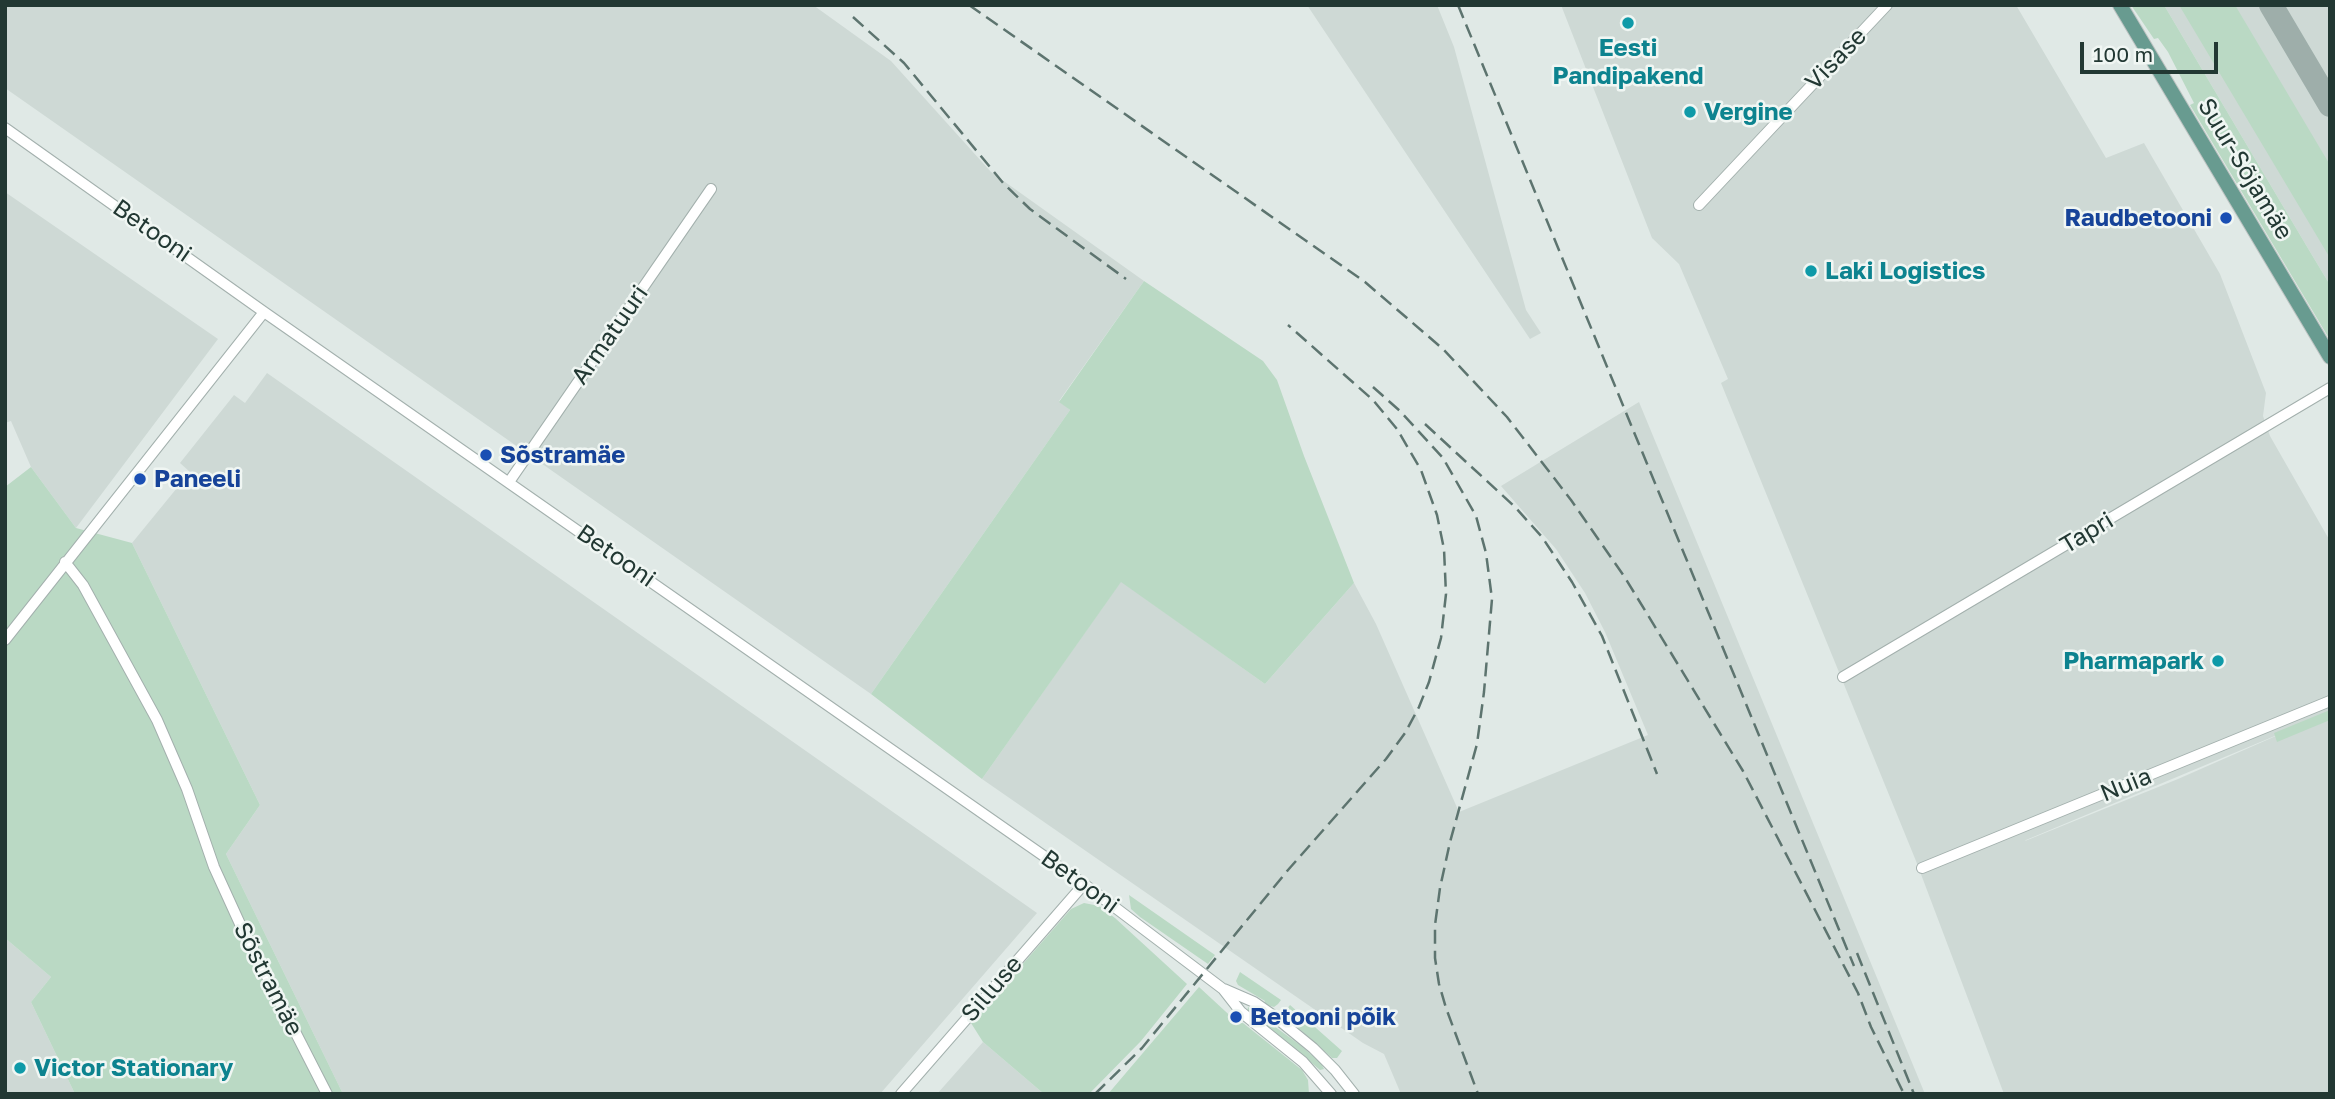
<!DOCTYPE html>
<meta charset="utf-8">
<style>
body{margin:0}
#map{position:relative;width:2335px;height:1099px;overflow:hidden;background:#e0e9e6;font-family:"Golos Text",sans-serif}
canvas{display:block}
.frame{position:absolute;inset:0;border:7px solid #223833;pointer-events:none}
.scale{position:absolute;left:2080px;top:42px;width:138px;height:32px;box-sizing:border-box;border:4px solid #223833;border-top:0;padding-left:9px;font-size:21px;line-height:24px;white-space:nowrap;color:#223833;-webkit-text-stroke:5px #f0f6f3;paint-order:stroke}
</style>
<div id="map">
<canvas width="2335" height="1099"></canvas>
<div class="frame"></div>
<div class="scale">100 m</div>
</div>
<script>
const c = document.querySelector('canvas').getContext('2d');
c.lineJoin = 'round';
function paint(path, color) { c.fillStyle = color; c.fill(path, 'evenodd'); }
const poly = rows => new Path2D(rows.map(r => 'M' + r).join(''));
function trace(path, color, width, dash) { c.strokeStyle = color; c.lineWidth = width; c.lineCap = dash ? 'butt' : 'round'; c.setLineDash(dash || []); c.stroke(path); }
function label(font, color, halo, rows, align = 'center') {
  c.font = font + ' "Golos Text",sans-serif'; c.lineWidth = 5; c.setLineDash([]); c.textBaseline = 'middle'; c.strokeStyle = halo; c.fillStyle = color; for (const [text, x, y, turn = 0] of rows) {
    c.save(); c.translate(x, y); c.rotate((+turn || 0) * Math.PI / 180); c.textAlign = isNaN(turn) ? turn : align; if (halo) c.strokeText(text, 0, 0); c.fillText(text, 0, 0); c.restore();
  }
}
const built = poly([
 [5,5,813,5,891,61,991,172,1144,281,1059,401,1070,410,871,694,5,88],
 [1307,5,1437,5,1454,47,1526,310,1541,333,1530,339],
 [1561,5,2016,5,2106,158,2144,143,2220,274,2266,393,2263,416,2270,436,2330,541,2330,1094,2004,1094,1916,861,1721,383,1728,379,1679,264,1652,238],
 [2294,728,2178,779,2025,841,2026,840],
 [2164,5,2330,5,2330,285,2306,245],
 [5,192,218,339,76,528,31,467,11,421,5,423],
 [267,373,1037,913,880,1094,343,1094,226,854,260,805,132,543,190,472,180,463,234,395,245,403],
 [1639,402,1925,1094,1401,1094,1384,1054,1363,1043,982,779,1121,581,1265,684,1354,583,1376,624,1459,812,1648,735,1605,632,1585,593,1556,549,1501,486],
 [5,938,51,977,31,1002,75,1094,5,1094],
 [983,1042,1044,1094,937,1094]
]);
const green = poly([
 [2131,5,2164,5,2306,245,2330,285,2330,340,2190,105,2194,103,2168,52,2158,38,2154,39],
 [2179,5,2235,5,2330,165,2330,258],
 [1144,281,1263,361,1277,380,1304,456,1354,583,1265,684,1121,582,982,779,871,694,1070,410,1059,402],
 [31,467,76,528,132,543,260,805,226,854,343,1094,75,1094,31,1002,51,977,5,938,5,487],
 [2330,710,2330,720,2277,742,2274,733],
 [1129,895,1215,955,1208,964,1140,917,1131,909],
 [1084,903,1099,906,1115,918,1187,984,1141,1041,1089,1094,1044,1094,983,1042,971,1023,1071,909],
 [1240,972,1281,1000,1278,1004,1274,1007,1267,1005,1264,1003,1265,1001,1238,985,1236,981],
 [1199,987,1238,1023,1243,1023,1302,1070,1308,1080,1309,1094,1108,1094],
 [1290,1005,1342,1051,1337,1058,1332,1058,1286,1017,1286,1010],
 [1248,1007,1300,1045,1321,1063,1324,1069,1320,1070,1276,1033,1247,1013]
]);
const taxiway = poly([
 [2271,5,2330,105]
]);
const minor = poly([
 [5,128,264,312,1084,884,1223,989,1241,1012,1303,1062,1331,1094],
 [1699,205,1887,5],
 [509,482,711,189],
 [65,562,83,585,157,720,187,789,214,867,240,924,327,1094],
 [5,640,264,312],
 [1843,677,2330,388],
 [1922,868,2330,701],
 [1224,989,1254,1002,1274,1016,1313,1048,1335,1070,1354,1094],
 [901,1094,1084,884]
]);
const major = poly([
 [2120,5,2330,357]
]);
const rail = poly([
 [969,5,1365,282,1443,349,1507,417,1571,500,1624,576,1743,771,1858,993,1871,1027,1904,1094],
 [1458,5,1854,966],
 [853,17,904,63,1004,184,1030,209,1126,279],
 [1373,387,1400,411,1443,458,1476,516,1486,553,1492,599,1484,692,1477,744,1450,842,1440,888,1435,925,1435,958,1439,984,1446,1008,1478,1094],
 [1425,424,1515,507,1542,537,1572,582,1602,636,1657,774],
 [1857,953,1914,1094],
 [1095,1094,1142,1048,1288,870,1386,759,1405,733,1419,707,1429,682,1441,638,1446,594,1444,549,1437,515,1421,470,1397,429,1373,400,1288,325]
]);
const markers = [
 [1628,23,7,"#0f9aa8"],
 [1690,112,7,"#0f9aa8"],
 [2226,218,7,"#1a4fb4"],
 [1811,271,7,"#0f9aa8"],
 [486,455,7,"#1a4fb4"],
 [140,479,7,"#1a4fb4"],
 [2218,661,7,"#0f9aa8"],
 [1236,1017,7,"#1a4fb4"],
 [20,1068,7,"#0f9aa8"]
];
const cultureNames = [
 ["Eesti",1628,48,"center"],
 ["Pandipakend",1628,76,"center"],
 ["Vergine",1704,112],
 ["Laki Logistics",1825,271],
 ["Pharmapark",2204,661,"right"],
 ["Victor Stationary",34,1068]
];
const streetNames = [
 ["Visase",1836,59,-46],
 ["Suur-Sõjamäe",2245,169,59],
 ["Betooni",152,231,35],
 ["Armatuuri",610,335,-55],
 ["Tapri",2087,533,-31],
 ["Betooni",616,556,35],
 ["Nuia",2126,785,-22],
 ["Betooni",1080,882,36],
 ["Sõstramäe",268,979,63],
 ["Silluse",992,989,-49]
];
const transitNames = [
 ["Raudbetooni",2212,218,"right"],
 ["Sõstramäe",500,455],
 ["Paneeli",154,479],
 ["Betooni põik",1250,1017]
];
paint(built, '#ced9d5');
paint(green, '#bad9c4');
trace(taxiway, '#9eaeaa', 24);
trace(minor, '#a3b0ad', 12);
trace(major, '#bdc3c2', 16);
trace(minor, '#fff', 10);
trace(major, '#689b90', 14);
trace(rail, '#5d746f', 2.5, [14, 7]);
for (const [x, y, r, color] of markers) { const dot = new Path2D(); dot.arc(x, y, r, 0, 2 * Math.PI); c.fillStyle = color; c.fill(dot); trace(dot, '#f0f6f3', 2.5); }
label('bold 24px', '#0d838f', '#f0f6f3', cultureNames, 'left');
label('24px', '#223833', '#f0f6f3', streetNames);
label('bold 24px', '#164399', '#f0f6f3', transitNames, 'left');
</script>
